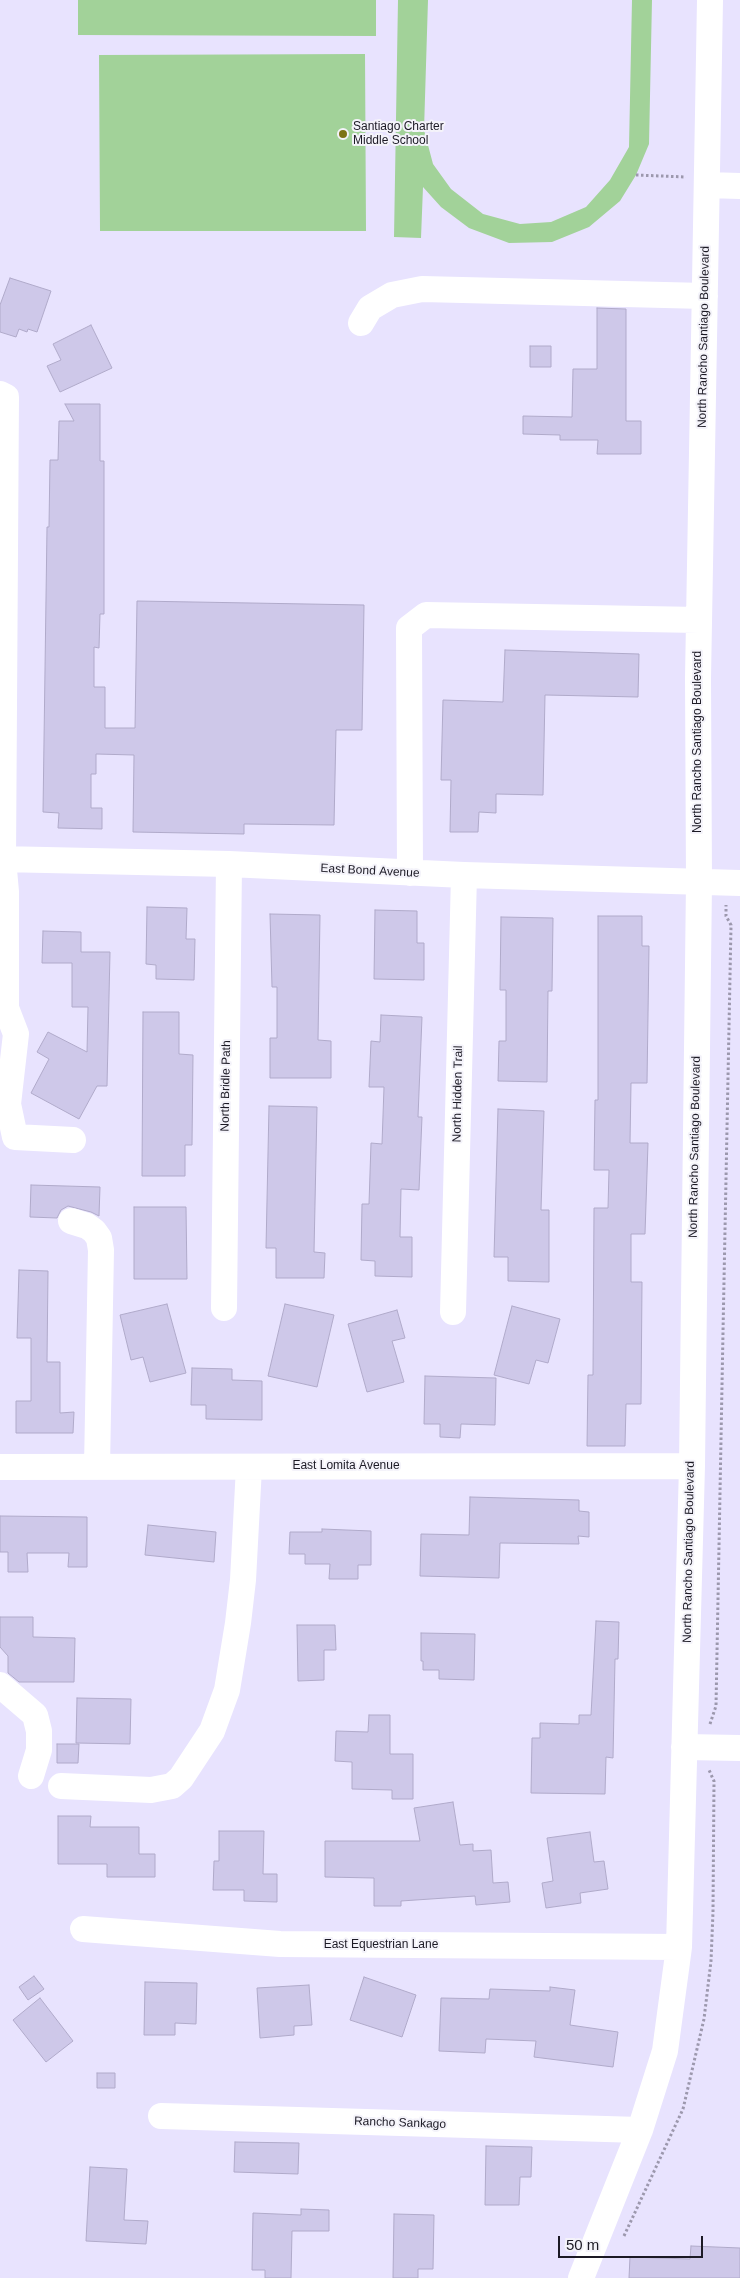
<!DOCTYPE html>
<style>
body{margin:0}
#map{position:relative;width:740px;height:2278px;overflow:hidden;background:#e8e3fe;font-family:Arial,sans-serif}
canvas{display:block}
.scale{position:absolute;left:558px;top:2236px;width:145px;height:22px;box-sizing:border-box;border:2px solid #1c1a25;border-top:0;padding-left:6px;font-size:15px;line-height:18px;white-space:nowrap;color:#1c1a25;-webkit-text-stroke:4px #f4f3fa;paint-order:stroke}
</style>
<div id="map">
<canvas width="740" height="2278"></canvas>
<div class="scale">50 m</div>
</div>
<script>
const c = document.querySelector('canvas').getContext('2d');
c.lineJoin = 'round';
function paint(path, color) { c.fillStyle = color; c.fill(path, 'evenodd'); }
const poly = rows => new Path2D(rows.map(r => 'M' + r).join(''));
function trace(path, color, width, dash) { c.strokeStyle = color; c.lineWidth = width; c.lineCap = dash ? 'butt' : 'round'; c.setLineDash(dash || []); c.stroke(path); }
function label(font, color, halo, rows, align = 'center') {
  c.font = font + ' Arial,sans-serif'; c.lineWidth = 4; c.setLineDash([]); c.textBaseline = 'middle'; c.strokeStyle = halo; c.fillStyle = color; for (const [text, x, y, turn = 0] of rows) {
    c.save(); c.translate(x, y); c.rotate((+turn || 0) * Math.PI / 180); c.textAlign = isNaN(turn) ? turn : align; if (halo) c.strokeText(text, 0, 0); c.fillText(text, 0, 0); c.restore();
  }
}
const green = poly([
 [78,0,376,0,376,36,78,35],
 [398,0,428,0,424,130,433,164,451,189,483,214,520,224,551,222,586,207,610,180,629,147,632,0,652,0,649,144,636,175,620,201,589,227,552,242,509,243,469,228,441,207,423,187,421,238,394,237],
 [365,54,366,231,100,231,99,55]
]);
const building = poly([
 [10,278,51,291,37,332,28,329,27,332,19,329,16,337,0,332,0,305,10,278],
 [597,308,626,309,626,421,641,421,641,454,597,454,598,440,560,440,560,435,523,434,523,416,572,417,573,369,597,369,597,308],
 [91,325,112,368,60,392,47,366,61,360,53,344,91,325],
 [530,346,551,346,551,367,530,367,530,346],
 [65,404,100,404,100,461,104,461,104,614,100,614,99,648,94,647,94,687,105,687,105,728,135,728,137,601,364,605,362,730,336,730,334,825,244,824,244,834,133,832,134,755,96,754,96,774,91,774,91,808,102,808,102,829,58,828,59,813,43,812,47,527,49,527,50,460,58,460,59,421,74,421,65,404],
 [505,650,639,654,638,697,545,695,543,795,496,794,496,813,479,812,478,832,450,832,451,780,441,780,443,700,503,702,505,650],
 [147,907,187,908,186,939,195,939,194,980,156,979,156,965,146,964,147,907],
 [375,910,417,911,417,943,424,943,424,980,374,979,375,910],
 [270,914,320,915,318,1040,331,1041,331,1078,270,1078,270,1038,277,1038,277,987,272,987,270,914],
 [598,916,642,916,642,946,649,946,647,1083,631,1083,630,1143,648,1143,645,1234,631,1234,631,1282,642,1282,641,1404,626,1404,625,1446,587,1446,588,1375,593,1375,594,1208,608,1208,609,1170,594,1170,595,1100,598,1100,598,916],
 [501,917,553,918,552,991,548,991,547,1082,498,1081,499,1041,506,1041,506,990,500,990,501,917],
 [43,931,81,932,81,952,110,952,107,1086,97,1086,79,1119,31,1093,49,1059,37,1052,48,1032,87,1052,88,1007,72,1007,72,963,42,963,43,931],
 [143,1012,179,1012,179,1054,193,1055,192,1145,185,1145,185,1176,142,1176,143,1012],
 [381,1015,422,1017,418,1117,422,1117,419,1190,401,1189,400,1237,412,1237,412,1277,375,1276,375,1261,361,1260,362,1204,369,1204,371,1143,382,1144,384,1087,369,1087,371,1041,380,1042,381,1015],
 [269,1106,317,1107,314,1252,325,1253,324,1278,276,1278,276,1248,266,1248,269,1106],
 [498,1109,544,1111,541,1210,549,1210,549,1282,508,1281,508,1257,494,1257,498,1109],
 [31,1185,100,1187,99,1216,91,1212,68,1206,61,1210,57,1218,30,1217,31,1185],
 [134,1207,186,1207,187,1279,134,1279,134,1207],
 [19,1270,48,1271,47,1362,60,1362,60,1413,74,1412,73,1433,16,1433,16,1401,31,1401,31,1338,17,1338,19,1270],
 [167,1304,186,1373,150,1382,143,1357,131,1360,120,1315,167,1304],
 [285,1304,334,1315,317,1387,268,1376,285,1304],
 [512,1306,560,1319,548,1363,536,1360,529,1384,494,1375,512,1306],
 [397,1310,405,1338,392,1341,404,1382,367,1392,348,1324,397,1310],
 [192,1368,232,1369,232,1380,262,1381,262,1420,206,1419,206,1405,191,1405,192,1368],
 [425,1376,496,1378,495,1425,461,1424,460,1438,440,1437,440,1424,424,1424,425,1376],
 [470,1497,579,1500,579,1511,589,1512,589,1537,578,1536,579,1544,500,1543,499,1578,420,1576,421,1534,469,1535,470,1497],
 [0,1516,87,1517,87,1567,68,1567,69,1553,27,1553,28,1572,8,1572,8,1552,0,1552,0,1516],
 [148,1525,216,1532,214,1562,145,1555,148,1525],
 [322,1529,371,1531,371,1565,358,1565,358,1579,329,1579,330,1564,305,1564,305,1554,289,1554,290,1532,322,1532,322,1529],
 [0,1617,33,1617,33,1637,75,1638,74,1682,19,1682,8,1673,8,1656,0,1647,0,1617],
 [596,1621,619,1622,618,1659,615,1659,613,1758,606,1757,605,1794,531,1793,532,1738,540,1738,540,1723,579,1724,579,1715,591,1715,596,1621],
 [297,1625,335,1625,336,1650,324,1650,324,1680,298,1681,297,1625],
 [421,1633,475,1634,474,1680,439,1679,439,1670,423,1670,423,1661,421,1661,421,1633],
 [77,1698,131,1699,130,1744,76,1743,77,1698],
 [369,1715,390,1715,390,1754,413,1754,413,1799,392,1799,392,1790,352,1789,352,1762,335,1761,336,1731,368,1732,369,1715],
 [57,1744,79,1744,78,1763,57,1763,57,1744],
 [453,1802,460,1845,473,1844,473,1851,491,1850,493,1883,508,1882,510,1902,476,1905,475,1896,401,1901,401,1906,374,1906,374,1878,325,1877,325,1841,420,1841,414,1808,453,1802],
 [58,1816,91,1816,90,1827,139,1827,139,1854,155,1854,155,1877,107,1877,107,1864,58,1864,58,1816],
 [219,1831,264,1831,263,1874,277,1874,277,1902,244,1901,244,1890,213,1890,214,1861,219,1861,219,1831],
 [590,1832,594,1862,604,1861,608,1889,580,1893,581,1903,546,1908,542,1883,553,1881,547,1838,590,1832],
 [34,1976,44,1989,28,2000,19,1987,34,1976],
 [364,1977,416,1995,402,2037,350,2020,364,1977],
 [145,1982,197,1983,196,2024,175,2023,175,2035,144,2035,145,1982],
 [309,1985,312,2025,294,2026,294,2035,260,2038,257,1988,309,1985],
 [550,1987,575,1990,570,2025,618,2032,613,2067,534,2057,536,2041,486,2039,485,2053,439,2051,441,1998,489,1999,490,1989,550,1991,550,1987],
 [40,1998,73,2041,46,2062,13,2020,40,1998],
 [97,2073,115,2073,115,2088,97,2088,97,2073],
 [235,2142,299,2143,298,2174,234,2172,235,2142],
 [486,2146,532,2147,531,2177,520,2177,519,2205,485,2205,486,2146],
 [90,2167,127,2169,124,2220,148,2221,146,2244,86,2241,90,2167],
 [301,2209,329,2210,329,2231,292,2231,291,2278,265,2278,265,2270,252,2270,253,2213,301,2215,301,2209],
 [394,2214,434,2215,433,2269,418,2269,418,2278,393,2278,394,2214],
 [691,2246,740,2248,740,2278,629,2278,630,2257,690,2259,691,2246]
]);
const path = poly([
 [636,175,686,177],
 [710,1724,716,1706,723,1332,731,925,726,916,726,905],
 [624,2236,683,2109,704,2019,711,1961,713,1912,714,1781,709,1770]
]);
const minor = poly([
 [707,185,740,186],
 [361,323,370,308,392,295,422,289,705,296],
 [0,394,6,397,3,859,6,892,6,1008,16,1034,8,1104,15,1137,73,1140],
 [0,859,229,864,464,875,740,883],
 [410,873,409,628,426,615,699,620],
 [71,1221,87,1226,94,1231,99,1238,101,1250,97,1467],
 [224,1308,229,864],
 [453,1312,464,875],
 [0,1467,692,1466],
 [0,1685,35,1715,39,1731,39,1750,31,1776],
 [684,1747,740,1748],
 [61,1786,151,1790,172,1786,181,1778,212,1731,227,1690,238,1623,243,1580,249,1467],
 [83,1929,280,1944,679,1947],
 [161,2116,640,2130],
 [581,2278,640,2130,665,2051,679,1947,692,1466,699,882,698,678,710,0]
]);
const markers = [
 [343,134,5,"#7c7315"]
];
const poiNames = [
 ["Santiago Charter",353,127],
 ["Middle School",353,141]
];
const streetNames = [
 ["North Rancho Santiago Boulevard",704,337,-89],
 ["North Rancho Santiago Boulevard",698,742,-90],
 ["East Bond Avenue",370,871,3],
 ["North Bridle Path",226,1086,-89],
 ["North Hidden Trail",458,1094,-89],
 ["North Rancho Santiago Boulevard",695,1147,-89],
 ["East Lomita Avenue",346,1466],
 ["North Rancho Santiago Boulevard",689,1552,-89],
 ["East Equestrian Lane",381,1945],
 ["Rancho Sankago",400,2123,2]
];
paint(green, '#a2d299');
paint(building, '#cec8e9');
trace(building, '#b0aaca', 1);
trace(path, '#9c98ad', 3, [2.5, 2.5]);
trace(minor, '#fff', 26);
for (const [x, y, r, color] of markers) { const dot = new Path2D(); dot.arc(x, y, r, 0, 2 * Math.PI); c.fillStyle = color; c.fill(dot); trace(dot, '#f4f3fa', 2); }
label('12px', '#1c1a25', '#f4f3fa', poiNames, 'left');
label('12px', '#1c1a25', '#f4f3fa', streetNames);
</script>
